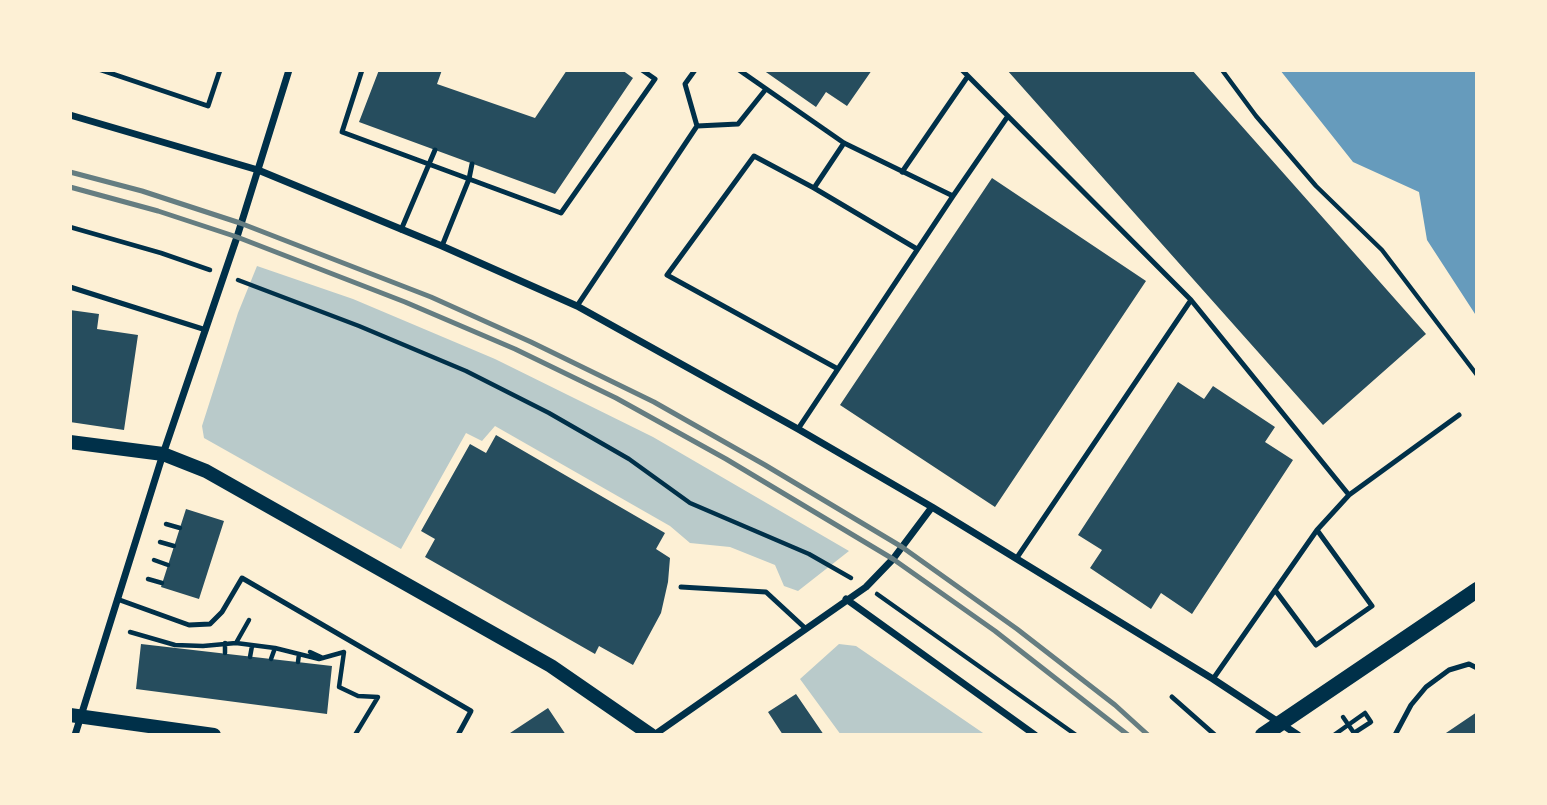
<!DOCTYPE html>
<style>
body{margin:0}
#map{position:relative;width:1547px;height:805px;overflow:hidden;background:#fdf0d5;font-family:Inter,sans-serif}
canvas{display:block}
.frame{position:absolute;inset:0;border:72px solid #fdf0d5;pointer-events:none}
</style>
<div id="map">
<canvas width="1547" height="805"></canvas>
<div class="frame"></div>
</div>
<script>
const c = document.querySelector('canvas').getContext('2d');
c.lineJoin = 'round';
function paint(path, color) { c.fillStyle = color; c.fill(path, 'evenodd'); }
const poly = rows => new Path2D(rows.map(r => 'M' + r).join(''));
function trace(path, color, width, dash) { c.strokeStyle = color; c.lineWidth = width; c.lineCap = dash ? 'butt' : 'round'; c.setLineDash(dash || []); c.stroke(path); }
const green = poly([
 [257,266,353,299,495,359,653,437,849,551,798,591,784,586,775,565,730,547,690,543,670,526,495,426,482,441,466,433,401,549,204,438,202,426,238,313],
 [839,644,856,646,986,735,841,735,800,679]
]);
const water = poly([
 [1280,70,1477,70,1477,317,1427,240,1419,192,1353,162]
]);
const building = poly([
 [379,70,442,70,437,84,535,118,567,70,622,70,633,78,555,194,359,122],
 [763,70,872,70,847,106,826,92,816,107],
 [1007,70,1192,70,1426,334,1323,425],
 [992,178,1146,281,995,507,840,405],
 [70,310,99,314,97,329,138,335,124,430,70,422],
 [1178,382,1204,399,1213,386,1275,427,1265,442,1293,460,1192,614,1161,593,1151,609,1090,568,1102,550,1078,535],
 [496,435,665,533,656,549,670,558,668,582,661,613,633,665,599,646,595,654,425,557,435,539,421,531,470,444,486,453],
 [186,509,224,521,199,599,161,587],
 [141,644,332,666,327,714,136,689],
 [796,694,824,735,783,735,768,712],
 [548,708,566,735,507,735],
 [1477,712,1477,735,1443,735]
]);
const path = poly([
 [1222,70,1256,116,1316,186,1382,250,1477,375],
 [70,227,161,253,210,270],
 [238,280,359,326,466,371,549,413,629,459,690,503,809,554,851,578],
 [166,524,180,528],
 [160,542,174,546],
 [154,560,168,565],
 [148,579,162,583],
 [877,594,1076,735],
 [130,632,175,645,203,646,236,643,275,648,319,659,344,652,339,687,358,696,378,697,355,735],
 [236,643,249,620],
 [310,652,323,658],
 [225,653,225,643],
 [250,657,252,646],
 [271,659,275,648],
 [298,662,299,654],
 [1334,735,1365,713,1371,722,1354,733,1343,717]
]);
const service = poly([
 [101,70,208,106,220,70],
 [362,70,342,132,561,213,655,79,642,70],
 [695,70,685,84,697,126],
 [739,70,844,143,953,196],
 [962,70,1191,300,1349,495,1317,530,1213,679],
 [902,172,968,76],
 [814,188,844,143],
 [401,230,435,150],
 [442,246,469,179,472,164],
 [70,287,206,330],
 [577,306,697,126,738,124,766,89],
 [838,369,667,275,754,156,814,188,917,249],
 [798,429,953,196,1008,116],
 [1349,495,1459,415],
 [1016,559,1191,300],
 [681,587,766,592,805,628],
 [1275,590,1316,645,1372,606,1317,530],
 [117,599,189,625,210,624,222,612,242,578,471,711,458,735],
 [1172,697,1215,735],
 [1395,735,1411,705,1426,687,1449,670,1469,664,1477,668]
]);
const minor = poly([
 [70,115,258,170,442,246,577,306,798,429,932,507,1213,679,1298,735],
 [846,599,1035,735],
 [75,735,163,454,237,237,289,70],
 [654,735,866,587,893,559,932,507]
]);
const secondary = poly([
 [70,442,163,454,206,471,551,666,651,735],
 [70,715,214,735]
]);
const primary = poly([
 [1263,735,1477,590]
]);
const rail = poly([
 [70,172,142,191,240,223,431,297,531,342,654,402,765,465,902,547,1017,629,1115,705,1148,735],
 [70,187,158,211,237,237,405,302,515,349,616,398,726,459,893,559,995,631,1128,735]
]);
paint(green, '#b9caca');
paint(water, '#669bbc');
paint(building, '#264d5e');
trace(path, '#003049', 4.5);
trace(service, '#003049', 5);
trace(minor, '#003049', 7);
trace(secondary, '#003049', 14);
trace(primary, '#003049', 16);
trace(rail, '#657d81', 5);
</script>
